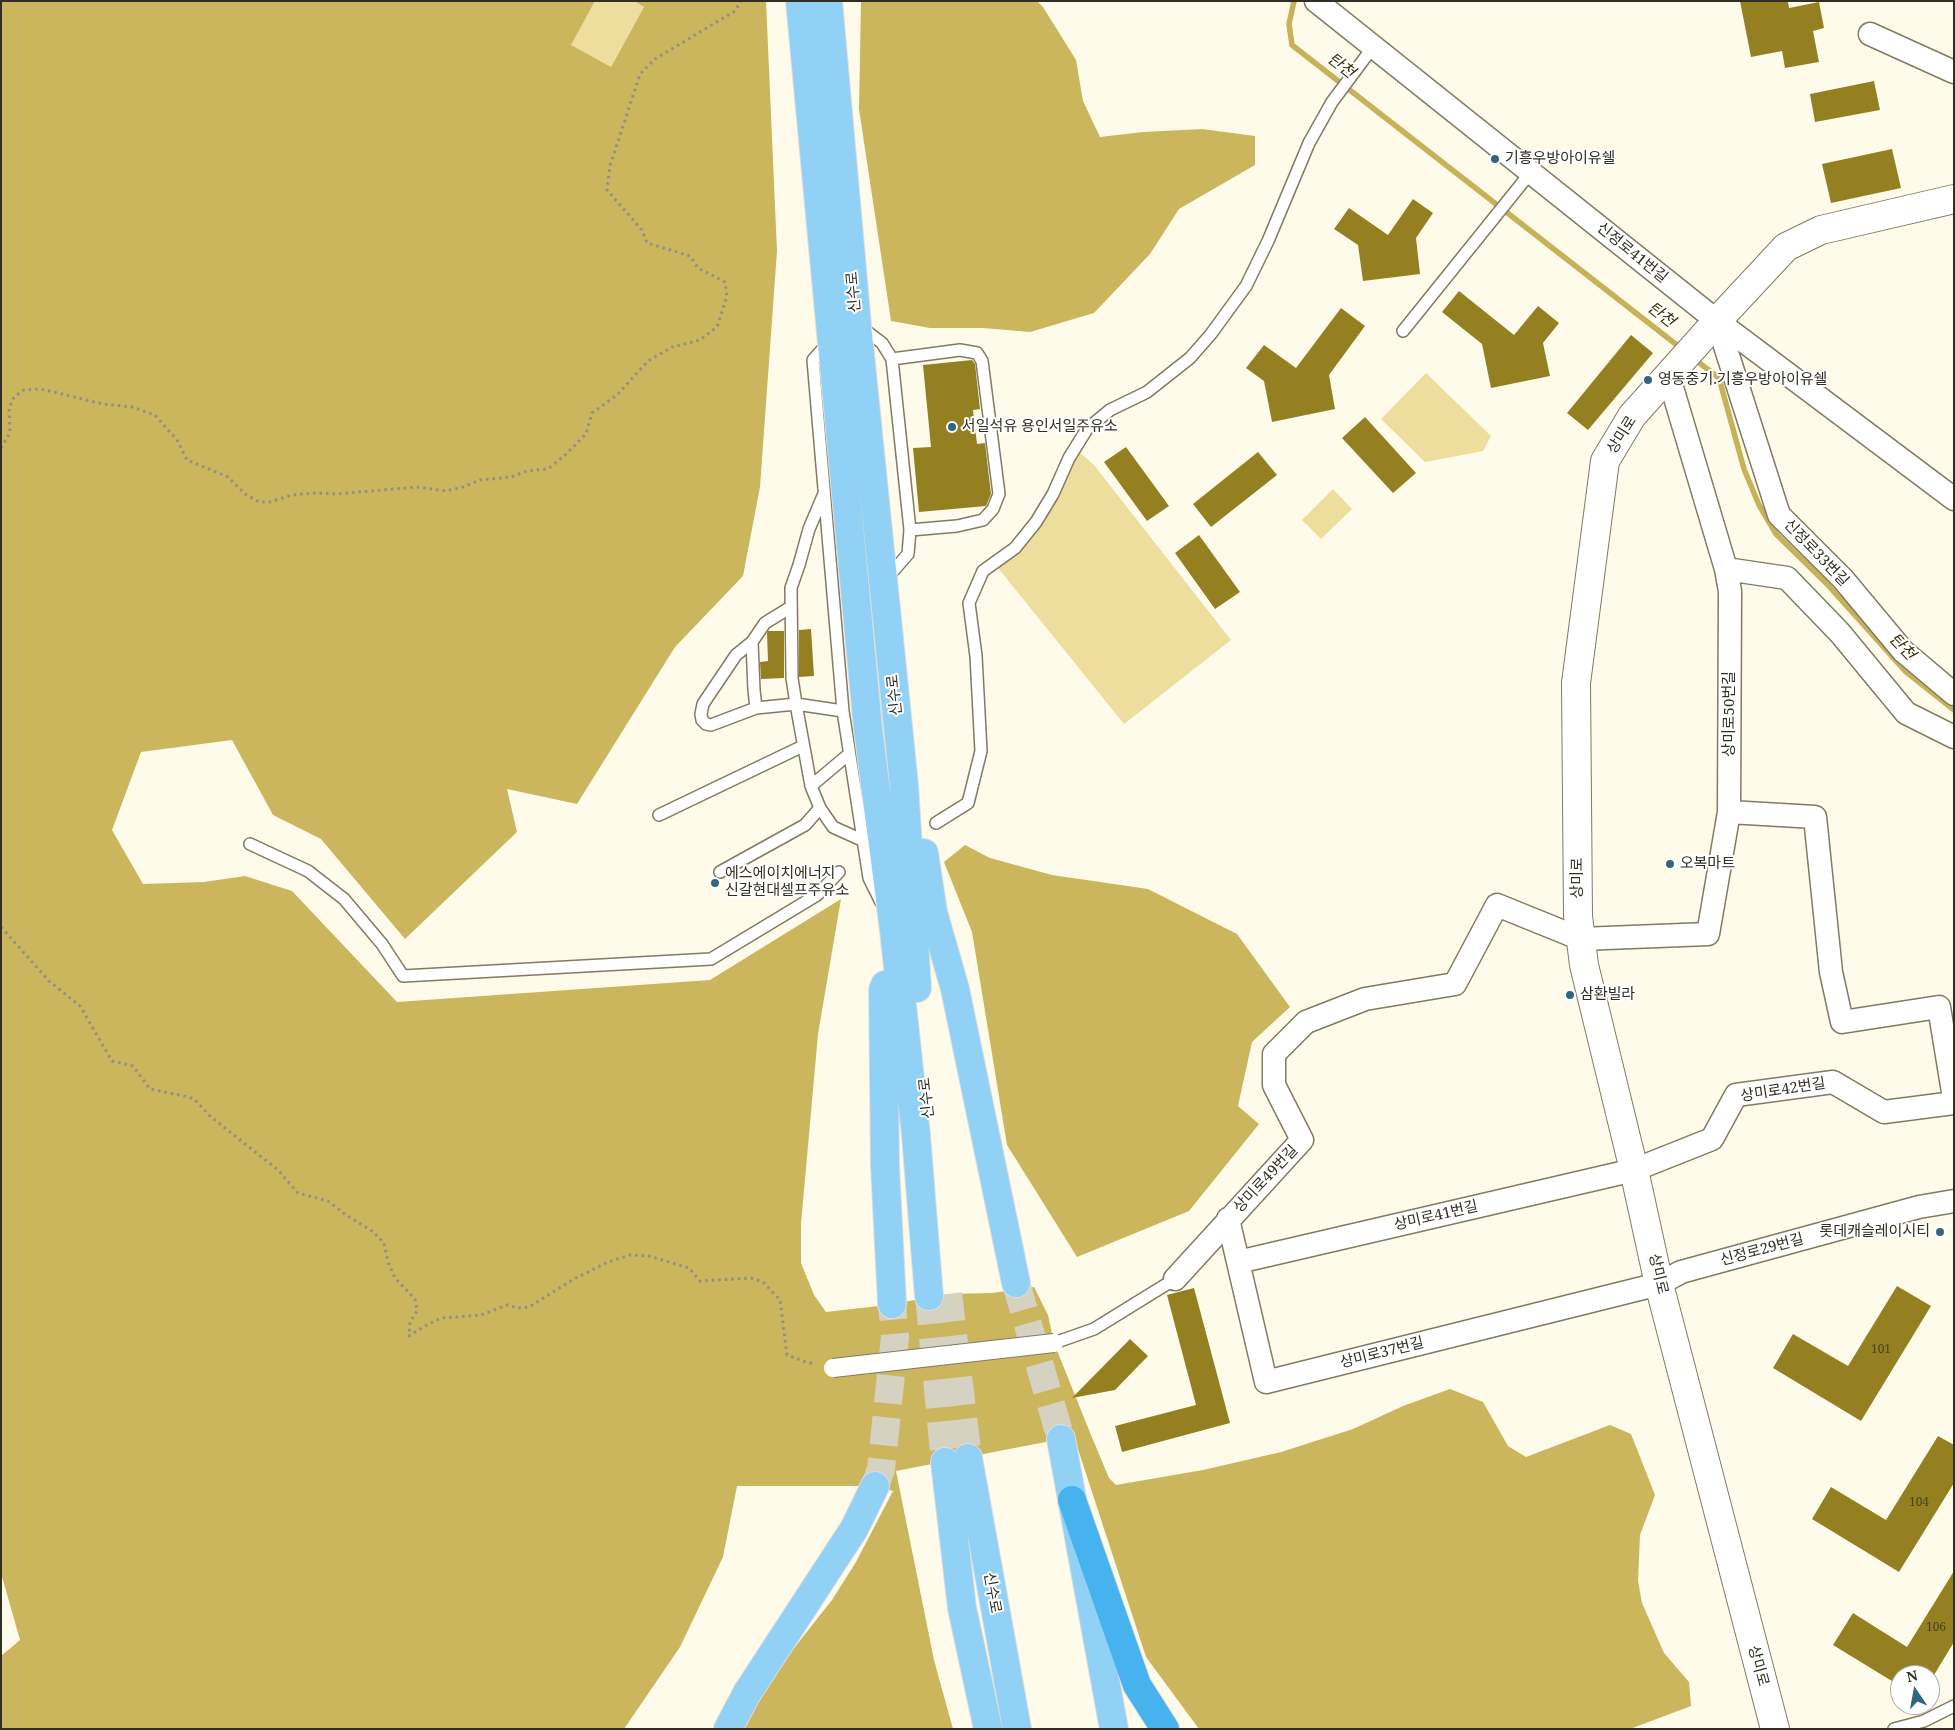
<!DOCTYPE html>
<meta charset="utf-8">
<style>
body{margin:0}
#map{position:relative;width:1955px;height:1730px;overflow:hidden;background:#fffbea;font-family:"Noto Serif",serif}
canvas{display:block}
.frame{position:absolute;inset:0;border:2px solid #312f24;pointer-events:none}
.north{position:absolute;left:1890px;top:1665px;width:50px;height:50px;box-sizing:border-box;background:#fff;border:1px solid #adaca7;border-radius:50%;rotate:348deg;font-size:14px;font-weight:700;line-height:20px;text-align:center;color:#312f24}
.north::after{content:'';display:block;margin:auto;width:18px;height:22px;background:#326582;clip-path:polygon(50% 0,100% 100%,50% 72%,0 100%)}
</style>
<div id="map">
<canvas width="1955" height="1730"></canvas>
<div class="frame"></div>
<div class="north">N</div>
</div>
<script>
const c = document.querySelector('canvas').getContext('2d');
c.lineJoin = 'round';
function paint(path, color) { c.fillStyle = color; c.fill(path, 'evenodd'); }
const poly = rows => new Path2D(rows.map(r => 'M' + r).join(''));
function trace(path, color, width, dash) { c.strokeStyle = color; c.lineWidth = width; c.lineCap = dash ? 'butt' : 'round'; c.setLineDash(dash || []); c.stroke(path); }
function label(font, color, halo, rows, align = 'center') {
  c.font = font + ' "Noto Serif","Noto Sans KR",serif'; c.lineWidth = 4; c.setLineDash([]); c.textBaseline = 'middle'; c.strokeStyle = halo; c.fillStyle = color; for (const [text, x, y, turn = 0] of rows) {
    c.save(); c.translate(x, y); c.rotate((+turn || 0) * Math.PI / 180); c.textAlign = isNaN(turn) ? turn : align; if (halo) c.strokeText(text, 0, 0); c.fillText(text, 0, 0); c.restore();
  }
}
const green = poly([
 [595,1,634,1,644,7,611,67,570,46],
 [1426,373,1491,436,1483,451,1425,462,1381,419],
 [1075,448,1094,465,1231,640,1124,724,994,563,1015,548],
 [1333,489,1352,509,1321,539,1302,520]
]);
const forest = poly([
 [1,1,595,1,571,45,611,67,644,7,634,1,766,1,777,251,760,487,743,576,675,647,577,804,507,789,517,832,405,939,321,839,273,815,232,740,141,752,112,830,143,884,204,882,245,876,292,891,397,1002,710,980,841,899,818,1034,801,1224,801,1263,814,1295,826,1312,887,1305,948,1294,992,1293,1034,1287,1048,1315,1054,1343,1091,1435,1109,1478,1116,1485,1203,1470,1281,1452,1353,1429,1403,1406,1450,1389,1483,1402,1508,1446,1526,1457,1610,1425,1631,1434,1655,1495,1640,1535,1638,1581,1642,1603,1664,1653,1689,1682,1691,1706,1630,1729,1199,1729,1146,1657,1075,1440,1061,1439,896,1471,934,1660,953,1729,735,1729,760,1691,832,1600,856,1562,893,1491,875,1486,737,1486,723,1557,680,1647,624,1729,1,1729,1,1656,20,1640,1,1573],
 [861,1,1037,1,1043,7,1076,60,1083,101,1100,137,1143,132,1202,129,1255,136,1255,165,1179,209,1150,254,1094,313,1030,332,983,328,930,328,891,321,859,109],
 [965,845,990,858,1052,875,1148,889,1237,934,1290,1007,1252,1042,1238,1106,1259,1124,1189,1211,1077,1257,1007,1145,972,932,944,862]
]);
const stream = poly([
 [1294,1,1289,24,1292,45,1682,349],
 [1693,358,1719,378,1744,469,1759,505,1776,534,1826,583,1905,671,1954,710]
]);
const building = poly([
 [1740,1,1788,1,1789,8,1819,2,1824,28,1813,31,1819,62,1785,68,1782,51,1751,57],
 [1874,81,1880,110,1815,122,1810,94],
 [1892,149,1901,188,1831,203,1822,164],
 [1413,199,1433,213,1416,238,1420,274,1363,281,1358,245,1334,229,1349,208,1388,235],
 [1459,291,1514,335,1538,306,1559,323,1543,343,1550,376,1491,388,1482,344,1442,312],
 [1341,308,1365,326,1329,375,1335,409,1272,422,1264,381,1246,368,1264,345,1296,368],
 [1631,335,1653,353,1588,430,1567,413],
 [972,360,975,364,980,409,973,410,977,444,985,443,991,494,986,506,919,512,913,448,931,447,923,365],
 [1365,417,1416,473,1393,493,1342,438],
 [1126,447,1169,506,1147,521,1104,462],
 [1258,452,1277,475,1211,527,1193,504],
 [1199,535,1240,592,1215,609,1175,553],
 [811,629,814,676,799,677,799,630],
 [768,631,784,631,784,678,761,679,760,662,768,661,767,633],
 [1897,1286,1931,1306,1861,1421,1773,1368,1793,1334,1848,1366],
 [1194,1288,1230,1423,1122,1452,1115,1426,1196,1405,1167,1295],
 [1130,1339,1148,1356,1115,1390,1072,1398],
 [1938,1436,1954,1445,1954,1483,1899,1572,1812,1519,1831,1487,1886,1520],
 [1954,1571,1954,1642,1934,1675,1900,1675,1900,1686,1833,1645,1853,1613,1907,1647]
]);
const primaryTunnel = poly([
 [1016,1283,1061,1439],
 [948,1294,968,1458],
 [929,1296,945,1462],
 [875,1486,881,1469,895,1337,892,1304]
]);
const path = poly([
 [1,448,10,433,9,408,14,397,24,390,41,389,103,404,132,407,155,415,177,440,187,460,228,477,245,494,259,502,269,502,292,495,316,493,336,494,417,487,446,491,463,487,480,480,511,477,527,471,548,469,565,455,586,434,592,413,617,395,648,361,672,347,700,340,717,327,727,296,725,282,698,268,690,256,647,243,642,230,607,190,610,166,640,74,655,59,735,11,741,1],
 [1,927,49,981,80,1006,112,1061,133,1066,150,1089,189,1097,196,1101,211,1117,278,1170,298,1193,328,1201,346,1215,372,1231,384,1243,388,1262,395,1278,415,1299,417,1311,410,1322,409,1336,425,1326,441,1318,481,1315,507,1305,518,1308,529,1307,574,1279,608,1262,630,1255,649,1256,689,1268,700,1281,751,1278,763,1282,780,1300,787,1355,806,1362,816,1364]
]);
const service = poly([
 [861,327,882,343,892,359,910,530,908,554,886,579],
 [1403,331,1531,172],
 [829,342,813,360,843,711,869,878,881,902],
 [892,359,960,350,977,353,982,361,999,494,993,509,983,520,957,526,910,530],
 [823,496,809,529,799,565,791,588,792,678,796,704,843,711],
 [791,607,765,623,752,642,754,690,756,708,796,704,811,786],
 [752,642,736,655,703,704,701,714,702,720,706,724,711,725,756,708],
 [849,754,811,786,820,808,833,827,864,841],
 [659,815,803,746],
 [936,823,968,803,981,751,976,656,969,603,983,571,1015,548,1036,522,1053,494,1069,458,1087,429,1110,410,1147,392,1190,358,1211,334,1246,286,1268,241,1309,143,1332,102,1373,47],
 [250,844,308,871,344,899,382,944,403,976,711,959,817,895,839,872],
 [720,872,805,825,820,808],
 [1054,1343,1094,1329,1175,1279],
 [1894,1729,1924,1721,1954,1706]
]);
const minor = poly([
 [1316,1,1717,321,1954,499],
 [1870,34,1954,72],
 [1717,321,1779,515,1843,579,1903,651,1954,694],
 [1726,569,1787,578,1840,633,1906,713,1954,737],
 [1729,812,1815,817,1831,972,1842,1022,1939,1007,1954,1098],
 [1228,1219,1266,1382,1659,1284,1681,1272,1919,1207,1954,1201],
 [1238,1262,1634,1170,1712,1139,1736,1095,1833,1082,1884,1112,1954,1103],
 [1175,1279,1302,1140,1274,1085,1274,1054,1306,1022,1365,999,1455,984,1497,905,1581,939,1708,934,1729,812,1730,591,1726,569,1668,374]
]);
const tertiary = poly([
 [1775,1729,1659,1284,1634,1170,1584,965,1578,916,1576,683,1605,461,1632,416,1717,321,1786,247,1821,230,1954,199]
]);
const primary = poly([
 [800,1,868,729,894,930,916,1135,929,1296],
 [828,1,857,325,904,785,917,988],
 [924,853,933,912,955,989,1016,1283],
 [885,985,883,990,885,1166,892,1304],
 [1061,1439,1114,1729],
 [968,1458,1017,1729],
 [945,1462,962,1608,988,1729],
 [728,1729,747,1693,854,1529,875,1486]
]);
const motorway = poly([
 [1072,1500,1137,1685,1165,1729]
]);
const pedestrianBridge = poly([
 [833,1368,1054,1343]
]);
const markers = [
 [1495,159,5,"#326582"],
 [1648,380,5,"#326582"],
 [952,427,5,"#326582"],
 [1670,864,5,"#326582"],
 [715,883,5,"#326582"],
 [1570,995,5,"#326582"],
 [1940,1232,5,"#326582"]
];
const numberNames = [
 ["101",1881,1350],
 ["104",1919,1503],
 ["106",1936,1628]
];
const poiNames = [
 ["기흥우방아이유쉘",1505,159],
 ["영동중기.기흥우방아이유쉘",1658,380],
 ["서일석유 용인서일주유소",962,427],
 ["오복마트",1680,864],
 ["에스에이치에너지",725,874],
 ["신갈현대셀프주유소",725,891],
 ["삼환빌라",1580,995],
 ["롯데캐슬레이시티",1930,1232,"right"]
];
const streetNames = [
 ["신정로41번길",1632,253,39],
 ["신수로",854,292,-95],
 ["상미로",1622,435,-58],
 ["신정로33번길",1816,553,46],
 ["신수로",895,695,-96],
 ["상미로50번길",1730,714,-90],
 ["상미로",1578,878,-90],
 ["상미로42번길",1783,1090,-9],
 ["신수로",927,1098,-96],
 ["상미로49번길",1266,1179,-47],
 ["상미로41번길",1436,1216,-13],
 ["신정로29번길",1762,1250,-15],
 ["상미로",1658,1274,77],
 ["상미로37번길",1382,1353,-14],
 ["신수로",992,1593,80],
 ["상미로",1758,1666,75]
];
const waterNames = [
 ["탄천",1341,66,38],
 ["탄천",1661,315,38],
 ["탄천",1902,647,47]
];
paint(green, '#edde9d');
paint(forest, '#cbb65d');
trace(stream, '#c7b259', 5.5);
paint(building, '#958021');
trace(primaryTunnel, '#d6d2c2', 28, [28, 14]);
trace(service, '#807b61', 14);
trace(minor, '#807b61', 25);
trace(tertiary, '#807b61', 30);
trace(primary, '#dededc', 30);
trace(motorway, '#dededc', 30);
trace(path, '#939082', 3, [2.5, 4]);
trace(service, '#fff', 11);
trace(minor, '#fff', 22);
trace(tertiary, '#fff', 28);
trace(primary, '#91d1f5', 28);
trace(motorway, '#47b3ee', 28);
trace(pedestrianBridge, '#807b61', 20, []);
trace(pedestrianBridge, '#fff', 18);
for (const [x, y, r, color] of markers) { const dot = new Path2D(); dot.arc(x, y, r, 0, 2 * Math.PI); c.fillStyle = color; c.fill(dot); trace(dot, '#fff', 2); }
label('12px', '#4a4323', null, numberNames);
label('15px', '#312f24', '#fff', poiNames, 'left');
label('15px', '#312f24', '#fff', streetNames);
label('italic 16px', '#362e05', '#fff', waterNames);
</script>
